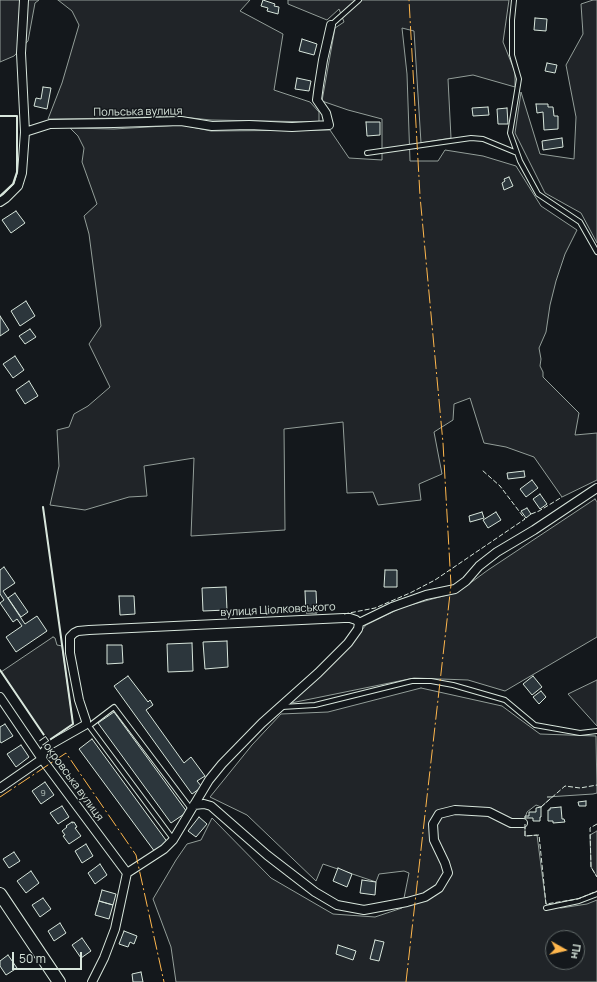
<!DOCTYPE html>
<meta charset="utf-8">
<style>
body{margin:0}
#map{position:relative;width:597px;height:982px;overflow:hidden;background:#14181c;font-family:Manrope,sans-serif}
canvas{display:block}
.north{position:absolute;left:545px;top:930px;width:40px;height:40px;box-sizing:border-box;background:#14181c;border:1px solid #626a69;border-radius:50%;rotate:98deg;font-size:11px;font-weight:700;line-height:16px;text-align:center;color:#d8e6dc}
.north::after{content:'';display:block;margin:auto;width:14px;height:18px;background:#ffb74d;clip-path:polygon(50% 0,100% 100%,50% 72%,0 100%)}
.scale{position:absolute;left:12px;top:952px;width:70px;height:18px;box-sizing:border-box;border:2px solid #d8e6dc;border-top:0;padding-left:5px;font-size:12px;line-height:14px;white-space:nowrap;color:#d8e6dc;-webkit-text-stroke:3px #14181c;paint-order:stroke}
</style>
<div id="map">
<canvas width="597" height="982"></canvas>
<div class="north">Пн</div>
<div class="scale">50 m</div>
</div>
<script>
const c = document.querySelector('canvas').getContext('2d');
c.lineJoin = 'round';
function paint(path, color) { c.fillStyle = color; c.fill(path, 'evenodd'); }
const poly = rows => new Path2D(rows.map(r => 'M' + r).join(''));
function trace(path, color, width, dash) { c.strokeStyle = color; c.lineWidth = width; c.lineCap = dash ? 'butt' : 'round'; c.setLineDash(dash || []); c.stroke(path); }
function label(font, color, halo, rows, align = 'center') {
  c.font = font + ' Manrope,sans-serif'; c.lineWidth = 3; c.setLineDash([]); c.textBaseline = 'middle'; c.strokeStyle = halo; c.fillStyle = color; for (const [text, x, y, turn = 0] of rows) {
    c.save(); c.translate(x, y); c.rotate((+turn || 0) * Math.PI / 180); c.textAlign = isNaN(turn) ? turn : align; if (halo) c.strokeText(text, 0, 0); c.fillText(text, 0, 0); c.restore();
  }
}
const green = poly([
 [0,0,39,0,35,3,28,41,14,56,0,62,0,0],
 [58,0,250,0,240,11,283,34,274,90,310,102,319,112,319,122,211,120,172,116,126,118,48,119,62,83,79,25,72,11,58,0],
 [288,0,509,0,503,42,515,72,515,87,473,75,448,79,451,138,421,143,414,31,402,28,407,74,410,161,438,161,445,150,483,156,516,166,541,206,577,230,565,254,556,281,550,305,546,332,539,348,541,359,540,366,543,372,543,377,579,413,575,435,597,433,597,480,562,497,534,457,506,447,484,443,470,398,454,404,453,420,434,432,442,474,419,484,421,500,378,505,373,492,347,493,343,422,284,429,285,530,191,536,194,458,144,466,147,496,129,497,85,510,50,505,59,466,57,430,69,427,74,414,88,406,110,387,89,344,101,326,89,234,84,216,97,204,82,162,84,148,78,136,70,128,114,129,182,125,211,131,330,130,349,158,382,160,382,119,348,110,322,101,335,28,344,22,339,9,327,20,288,4,288,0],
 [593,0,597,0,597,243,581,213,545,193,515,133,521,92,540,154,574,159,576,117,566,65,583,34,581,4,593,0],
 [595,499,597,502,597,637,505,691,468,680,414,678,291,703,338,659,366,625,403,607,458,592,488,570,595,499],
 [53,637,55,638,57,645,62,646,73,724,48,741,1,672,53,637],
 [597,680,597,726,568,694,597,680],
 [421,688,502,706,540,734,596,736,597,793,593,794,547,797,552,797,541,807,536,805,527,812,525,818,525,836,537,835,546,904,561,908,587,904,597,900,597,982,176,982,171,947,153,899,176,860,187,844,201,840,212,818,271,878,333,914,375,917,402,908,409,873,404,871,379,874,376,882,323,864,316,881,247,815,210,797,252,745,281,714,328,712,421,688],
 [553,938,577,938,577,962,553,962,553,938],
 [597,831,597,877,591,867,590,835,597,831]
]);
const building = poly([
 [263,0,275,4,274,6,279,7,278,14,267,11,268,8,261,6,263,0],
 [535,18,547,19,546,31,534,30,535,18],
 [302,39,317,44,314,55,299,51,302,39],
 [547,63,557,65,555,73,545,71,547,63],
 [297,78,311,81,309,91,295,89,297,78],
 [43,87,51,88,47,109,34,106,36,98,41,99,43,87],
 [536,104,548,104,548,107,553,107,554,116,558,116,558,129,544,130,543,112,537,113,536,104],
 [488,107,489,115,473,116,472,108,488,107],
 [507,108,508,124,498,124,497,109,507,108],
 [366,122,380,122,380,135,367,136,366,122],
 [562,138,563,147,543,150,542,141,562,138],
 [509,177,513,186,504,190,502,183,505,181,504,179,509,177],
 [16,211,25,223,11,233,2,220,16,211],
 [26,301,35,316,20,326,11,311,26,301],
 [0,316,9,330,0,336,0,316],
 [30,329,36,337,25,344,19,336,30,329],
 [15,356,24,370,13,378,3,364,15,356],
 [29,381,38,396,25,404,16,390,29,381],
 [524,471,525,477,508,479,507,473,524,471],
 [532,480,538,488,526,497,520,489,532,480],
 [540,494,547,504,540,509,533,499,540,494],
 [527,508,531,514,526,518,521,511,527,508],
 [482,512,484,518,470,522,469,516,482,512],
 [496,512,501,520,488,528,483,520,496,512],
 [4,567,15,583,3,591,25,624,37,616,47,631,16,652,6,637,22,626,17,619,13,622,0,603,4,600,0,594,0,570,4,567],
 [385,570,397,570,397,587,384,587,385,570],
 [226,587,227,610,203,611,202,588,226,587],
 [305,591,316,591,317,613,306,613,305,591],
 [15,593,28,612,21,617,8,598,15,593],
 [119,596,134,596,135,614,120,615,119,596],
 [227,641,228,667,205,669,203,642,227,641],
 [192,643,193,671,168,672,167,644,192,643],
 [107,645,122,645,123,663,107,664,107,645],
 [128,676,148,702,150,700,153,705,146,710,184,763,191,757,205,776,197,781,202,787,192,794,114,686,128,676],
 [533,676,542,687,532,695,523,684,533,676],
 [541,691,546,697,539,704,533,697,541,691],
 [114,712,187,812,171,823,98,723,114,712],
 [5,724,13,736,1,743,0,741,0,727,5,724],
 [92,739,168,843,155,852,79,749,92,739],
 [21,745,29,757,16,767,7,754,21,745],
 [45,782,54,795,41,804,32,791,45,782],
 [586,801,586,806,579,806,578,802,586,801],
 [62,806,69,817,58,824,50,813,62,806],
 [541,807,541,817,540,817,540,821,533,821,533,818,525,818,525,816,529,816,529,812,536,812,536,808,541,807],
 [561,807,562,819,564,819,565,822,553,823,553,821,548,821,548,810,550,810,550,808,561,807],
 [199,817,207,824,196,837,188,831,199,817],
 [72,822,72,823,74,822,77,827,75,828,81,836,69,844,63,836,65,835,62,831,67,827,66,826,72,822],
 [86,844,93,856,82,863,75,851,86,844],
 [14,852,20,861,9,868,3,859,14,852],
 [100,864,107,875,95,884,88,873,100,864],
 [338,868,352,874,347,887,333,881,338,868],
 [31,871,39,883,26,893,17,881,31,871],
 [362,880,376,882,375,895,360,893,362,880],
 [102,890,116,894,113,905,99,901,102,890],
 [43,898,51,909,40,917,32,905,43,898],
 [99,901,113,905,109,919,95,915,99,901],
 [60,923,66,933,54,941,48,931,60,923],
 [124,931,137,936,134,944,130,942,128,947,119,944,124,931],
 [82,938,91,951,81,958,72,945,82,938],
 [375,940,384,942,379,961,370,959,375,940],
 [338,945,356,951,353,960,336,954,338,945],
 [8,955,17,968,6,975,0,966,0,961,8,955],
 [141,972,143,982,133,982,132,974,141,972]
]);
const lane = poly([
 [514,0,512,20,512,55,519,79,510,133,520,161,538,194,580,222,597,252],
 [331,25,359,0],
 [367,153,471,138,483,139,517,153],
 [282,707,315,705,412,681,431,681,453,685,505,700,535,725,580,733,597,731],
 [86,724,89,726,114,707,191,809],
 [89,726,173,839],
 [546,908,579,901,597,894]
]);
const street = poly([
 [25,132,50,124,114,123,181,121,212,126,249,125,292,127,329,125,326,113,317,100,319,85,323,60,331,25],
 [0,202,6,198,18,186,22,173,25,132,21,53,24,0],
 [0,697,42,759,127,873],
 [0,788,42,759,43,753,48,746,85,725,86,724,86,721,79,700,70,653,70,637,74,633,78,631,89,630,344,618,350,618,356,620,359,623,392,607,426,595,455,589,466,581,479,566,497,552,534,530,597,488],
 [194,805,204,804,211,806,267,855,315,892,337,905,364,910,407,902,425,897,439,888,448,873,445,863,434,840,433,824,439,814,455,810,489,812,511,823,523,823],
 [92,982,104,958,115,929,127,873,164,849,173,840,209,780,222,764,262,723,318,673,348,643,358,629,359,623]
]);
const secondary = poly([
 [0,894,59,982]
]);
const fence = poly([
 [531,514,539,511,562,497],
 [344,614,375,608,410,593,435,580,525,519,500,486,482,470],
 [541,807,565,786,580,788,597,785],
 [525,824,525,836,539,835,546,904,578,899,597,891],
 [597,824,590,828,591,867,597,877]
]);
const wall = poly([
 [0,116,17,116,17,172,13,184,0,196],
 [0,670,48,741,73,724,43,507]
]);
const power = poly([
 [0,797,66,753,136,855,164,982],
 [406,982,451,585,443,443,420,196,409,0]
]);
const numberNames = [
 ["9",43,793]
];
const streetNames = [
 ["Польська вулиця",138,112,-1],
 ["вулиця Ціолковського",278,610,-3],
 ["Покровська вулиця",71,779,54]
];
paint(green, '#202428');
trace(green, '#939e99', 1);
paint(building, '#2c363c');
trace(building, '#d8e6dc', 1);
trace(lane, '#d8e6dc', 6);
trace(street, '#d8e6dc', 10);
trace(secondary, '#d8e6dc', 14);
trace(lane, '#14181c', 4);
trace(street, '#14181c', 8);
trace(secondary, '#14181c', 12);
trace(fence, '#d8e6dc', 1, [5, 2]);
trace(wall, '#d8e6dc', 2);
trace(power, '#ffb74d', 1, [14, 3, 2, 3]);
label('9px', '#adbab4', null, numberNames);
label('11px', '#d8e6dc', '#14181c', streetNames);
</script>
